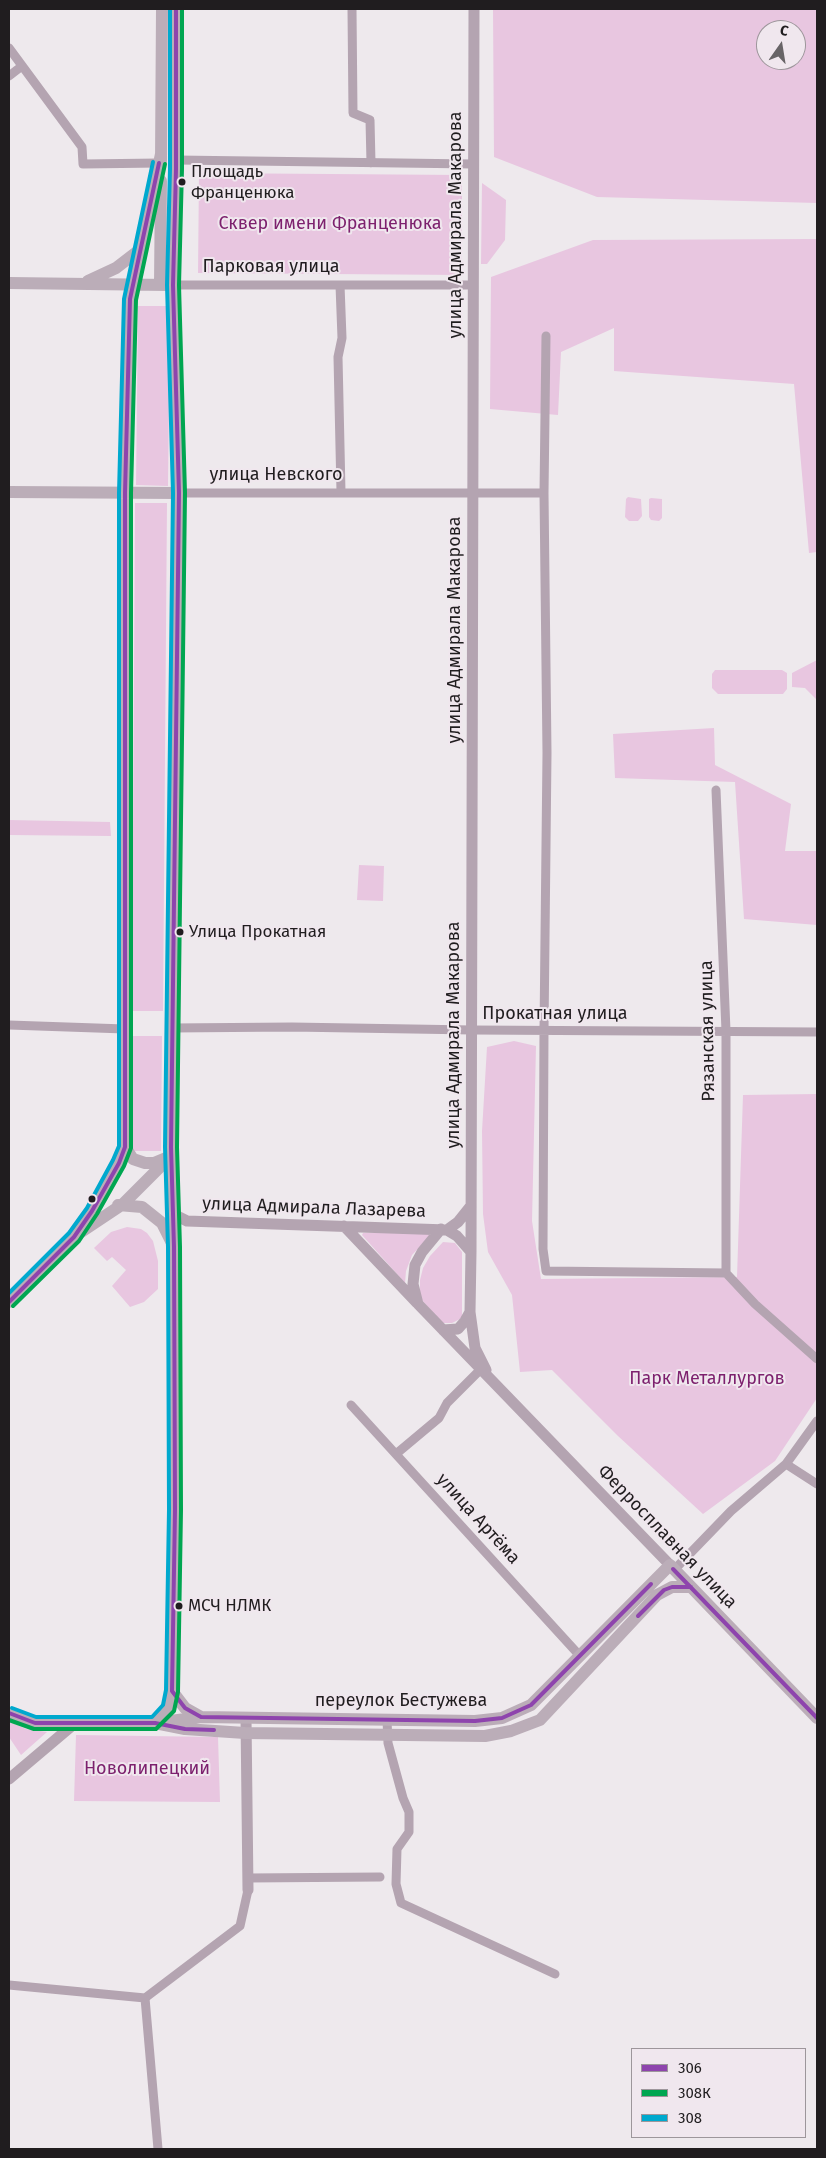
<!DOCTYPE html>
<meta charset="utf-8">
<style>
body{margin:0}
#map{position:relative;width:826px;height:2158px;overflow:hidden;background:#eee9ed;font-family:"Fira Sans",sans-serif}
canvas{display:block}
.frame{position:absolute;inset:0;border:10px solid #201d1f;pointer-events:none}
.legend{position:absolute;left:631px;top:2048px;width:175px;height:90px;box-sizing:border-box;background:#f0e7ee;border:1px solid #9d969b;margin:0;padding:6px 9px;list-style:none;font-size:15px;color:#201d1f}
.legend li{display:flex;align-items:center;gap:10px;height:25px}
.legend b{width:25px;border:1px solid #9d969b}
.north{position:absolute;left:756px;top:20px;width:50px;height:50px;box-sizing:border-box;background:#f0e7ee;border:1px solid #9d969b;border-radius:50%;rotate:13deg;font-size:14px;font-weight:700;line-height:20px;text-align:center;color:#201d1f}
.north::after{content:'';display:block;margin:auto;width:18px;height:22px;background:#686467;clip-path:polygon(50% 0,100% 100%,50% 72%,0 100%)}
</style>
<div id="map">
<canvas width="826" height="2158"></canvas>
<div class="frame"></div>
<ul class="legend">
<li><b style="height:6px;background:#8e44ad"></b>306</li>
<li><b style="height:6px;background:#00a651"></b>308К</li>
<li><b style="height:6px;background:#00a9ce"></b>308</li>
</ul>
<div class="north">С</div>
</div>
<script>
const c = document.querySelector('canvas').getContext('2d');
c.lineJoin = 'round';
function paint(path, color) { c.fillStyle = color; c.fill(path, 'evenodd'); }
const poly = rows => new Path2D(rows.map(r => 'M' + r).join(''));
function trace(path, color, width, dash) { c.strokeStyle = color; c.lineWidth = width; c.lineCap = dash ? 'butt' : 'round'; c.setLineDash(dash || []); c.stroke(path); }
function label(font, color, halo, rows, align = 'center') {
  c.font = font + ' "Fira Sans",sans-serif'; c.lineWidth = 4; c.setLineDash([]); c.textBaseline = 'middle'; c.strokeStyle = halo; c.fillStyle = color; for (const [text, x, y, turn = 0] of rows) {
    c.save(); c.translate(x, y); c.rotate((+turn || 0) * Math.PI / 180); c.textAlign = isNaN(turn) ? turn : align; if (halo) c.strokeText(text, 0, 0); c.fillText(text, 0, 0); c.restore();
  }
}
const green = poly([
 [493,9,817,9,817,203,597,197,494,157],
 [766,30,796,30,796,60,766,60],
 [199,173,462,175,462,275,198,273],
 [482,183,506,200,505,240,487,264,481,264],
 [817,239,817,552,809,553,794,384,614,371,614,328,561,352,558,415,490,409,491,277,593,240],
 [138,306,170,306,168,486,136,485],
 [628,497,641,499,642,516,638,521,629,521,625,517,626,499],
 [651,498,662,499,662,518,659,521,651,520,649,517,649,499],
 [135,503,167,503,163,1011,132,1011],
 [817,660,817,700,805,688,792,687,792,673],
 [715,670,782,670,787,673,787,689,783,694,718,694,712,688,712,674],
 [714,728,715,765,791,804,785,851,817,851,817,925,744,919,735,782,615,778,613,734],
 [9,820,110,822,111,836,9,835],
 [359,865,384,866,383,901,357,900],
 [133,1036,162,1036,161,1151,131,1151],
 [514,1041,536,1046,532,1221,541,1279,737,1277,743,1095,817,1094,817,1398,775,1461,703,1514,618,1436,552,1370,520,1372,512,1295,488,1252,483,1214,482,1131,487,1047],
 [127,1227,141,1229,147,1233,153,1241,158,1261,158,1289,144,1302,130,1307,112,1286,126,1270,112,1257,107,1261,94,1248,111,1232],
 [363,1233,429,1233,430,1236,412,1255,406,1271,405,1283,362,1235],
 [443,1242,455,1243,462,1252,462,1318,452,1323,442,1323,421,1299,420,1292,420,1280,423,1268,430,1256],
 [9,1721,26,1729,47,1732,21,1755,9,1737],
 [76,1735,218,1737,220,1802,74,1801]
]);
const minor = poly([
 [352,9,353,113,370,120,371,163],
 [9,48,82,147,83,164,159,163],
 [9,76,22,66],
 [177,160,473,164],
 [173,285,473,285],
 [340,285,342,338,338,357,341,492],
 [546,336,544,493,547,753,544,1030,543,1249,546,1271,726,1273,755,1304,817,1359],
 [179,493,544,493],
 [716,790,726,1031,726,1273],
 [9,1025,125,1029],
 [172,1028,292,1027,472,1030,817,1032],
 [351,1405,580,1656],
 [396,1454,439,1418,447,1403,481,1369],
 [786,1464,817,1484],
 [674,1570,731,1511,786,1464,817,1421],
 [387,1720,388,1743,403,1798,409,1812,409,1832,397,1849,396,1884,401,1903,555,1974],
 [248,1878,380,1877],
 [9,1985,145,1998],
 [158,2149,145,1998,240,1926,248,1890]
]);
const tertiary = poly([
 [173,1214,187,1221,447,1230,457,1236,471,1252,470,1312,465,1321,458,1329,443,1330],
 [344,1226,417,1303],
 [441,1229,422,1252,415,1265,413,1284,418,1304,670,1565],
 [447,1230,458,1222,470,1207],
 [471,1252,474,9],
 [470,1312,475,1348,486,1370],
 [246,1718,248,1890],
 [9,1779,74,1724]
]);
const secondary = poly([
 [161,161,162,9],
 [88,281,116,268,142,248],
 [9,283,168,285],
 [160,284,161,181],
 [9,492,179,493],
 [125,1147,133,1159,145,1163,154,1163,166,1158],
 [118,1205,142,1207,162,1223,172,1243],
 [81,1232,123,1204,171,1156],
 [9,1302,74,1237,92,1211,119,1163,125,1147,125,493,130,299,161,154],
 [172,1691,185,1708,201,1717,475,1721,502,1718,531,1705,670,1565,817,1718],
 [9,1713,18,1718,35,1723,74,1724,155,1723,201,1717],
 [155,1723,169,1708,172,1691,175,1510,174,1247,171,1147,179,493,173,285,176,169,176,9],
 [155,1723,185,1729,245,1733,485,1736,511,1731,540,1720,657,1595,672,1587,691,1587]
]);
const bus1 = poly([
 [176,9,176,169,173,285,179,493,171,1147,174,1247,175,1510,172,1691,185,1708,201,1717,475,1721,502,1718,531,1705,651,1584],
 [9,1302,74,1237,92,1211,119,1163,125,1147,125,493,130,299,159,163],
 [673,1569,817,1718],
 [638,1616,664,1590,672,1587,691,1587],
 [9,1713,35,1723,155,1723,185,1729,214,1730]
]);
const bus2 = poly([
 [13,1306,79,1241,97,1214,124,1166,131,1148,131,493,136,300,165,164],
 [9,1720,34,1729,156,1729,174,1711,178,1692,181,1510,180,1247,177,1147,185,493,179,285,182,169,182,9]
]);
const bus3 = poly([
 [9,1293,69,1233,87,1208,113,1160,119,1146,119,493,124,299,153,162],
 [12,1708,36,1717,152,1717,163,1705,166,1690,169,1510,168,1247,165,1147,173,493,167,285,170,169,170,9]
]);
const markers = [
 [182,182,4.5,"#201d1f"],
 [180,932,4.5,"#201d1f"],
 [92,1199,4.5,"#201d1f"],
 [179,1606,4.5,"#201d1f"]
];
const busNames = [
 ["Площадь",191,172],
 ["Франценюка",191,193],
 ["Улица Прокатная",189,932],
 ["МСЧ НЛМК",188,1606]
];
const parkNames = [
 ["Сквер имени Франценюка",330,224],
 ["Парк Металлургов",707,1379],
 ["Новолипецкий",147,1769]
];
const streetNames = [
 ["улица Адмирала Макарова",456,225,-90],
 ["Парковая улица",271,267],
 ["улица Невского",276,475],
 ["улица Адмирала Макарова",455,630,-90],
 ["Прокатная улица",555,1014],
 ["Рязанская улица",708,1031,-91],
 ["улица Адмирала Макарова",454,1035,-90],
 ["улица Адмирала Лазарева",314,1208,2],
 ["улица Артёма",478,1519,48],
 ["Ферросплавная улица",667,1537,46],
 ["переулок Бестужева",401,1701]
];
paint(green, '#e8c6e0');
trace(minor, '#b4a4b1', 9);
trace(tertiary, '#b4a4b1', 11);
trace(secondary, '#bbadb8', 12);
trace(bus1, '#8e44ad', 4);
trace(bus2, '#00a651', 4);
trace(bus3, '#00a9ce', 4);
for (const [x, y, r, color] of markers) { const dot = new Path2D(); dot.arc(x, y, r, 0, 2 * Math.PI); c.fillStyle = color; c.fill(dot); trace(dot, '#f0e7ee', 2); }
label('17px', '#201d1f', '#f0e7ee', busNames, 'left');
label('18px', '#7d216e', '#f0e7ee', parkNames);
label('18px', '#201d1f', '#f0e7ee', streetNames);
</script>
